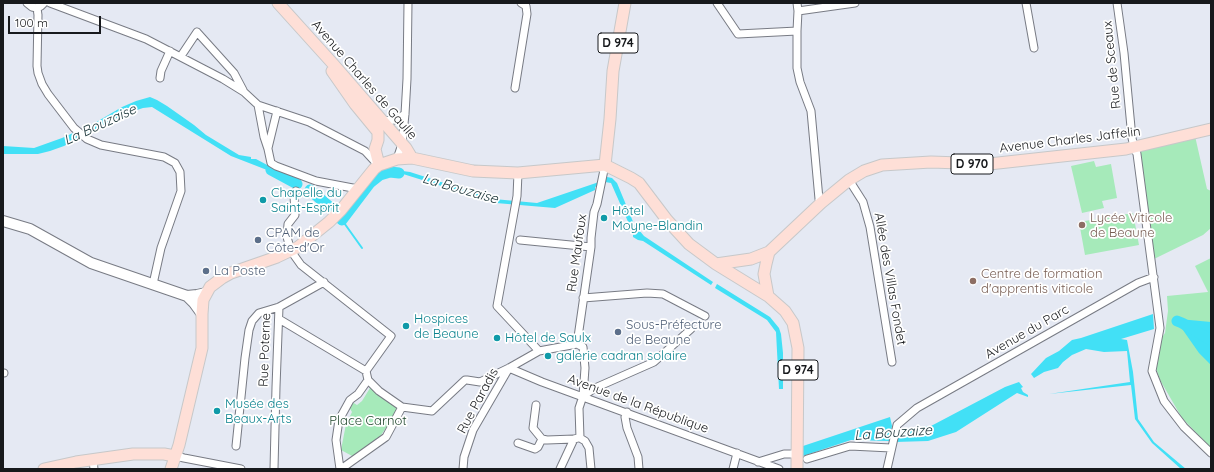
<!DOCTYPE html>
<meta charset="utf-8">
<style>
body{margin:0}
#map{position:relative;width:1214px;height:472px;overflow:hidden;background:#e5e9f3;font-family:Quicksand,sans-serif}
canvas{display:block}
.frame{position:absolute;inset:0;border:4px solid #17191c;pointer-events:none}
.scale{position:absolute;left:8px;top:16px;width:93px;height:18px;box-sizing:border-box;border:2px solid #17191c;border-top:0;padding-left:5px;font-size:12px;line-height:14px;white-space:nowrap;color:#17191c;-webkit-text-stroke:3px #fff;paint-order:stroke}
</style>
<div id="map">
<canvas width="1214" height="472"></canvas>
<div class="frame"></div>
<div class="scale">100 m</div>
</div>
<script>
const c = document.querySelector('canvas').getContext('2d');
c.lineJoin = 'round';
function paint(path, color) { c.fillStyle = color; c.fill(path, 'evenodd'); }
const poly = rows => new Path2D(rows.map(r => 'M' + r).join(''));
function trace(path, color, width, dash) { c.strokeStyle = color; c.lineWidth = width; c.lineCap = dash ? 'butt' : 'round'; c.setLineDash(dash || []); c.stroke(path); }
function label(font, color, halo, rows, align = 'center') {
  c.font = font + ' Quicksand,sans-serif'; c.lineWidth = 3.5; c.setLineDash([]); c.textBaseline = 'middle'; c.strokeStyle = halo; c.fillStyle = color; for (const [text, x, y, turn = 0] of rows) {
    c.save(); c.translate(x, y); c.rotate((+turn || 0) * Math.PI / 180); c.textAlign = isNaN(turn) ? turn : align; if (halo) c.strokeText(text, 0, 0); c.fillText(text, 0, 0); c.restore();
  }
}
const green = poly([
 [1195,136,1207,189,1211,191,1211,228,1203,235,1154,259,1140,149],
 [1094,161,1096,167,1111,164,1117,198,1102,201,1104,208,1082,213,1071,166],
 [1133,213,1139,245,1085,255,1079,222],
 [1211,258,1211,448,1182,418,1160,380,1156,368,1161,339,1165,333,1168,311,1167,296,1208,292,1195,266],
 [370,388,399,409,379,438,354,457,341,450,346,424,352,412,349,407,352,402,357,405,362,401]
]);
const water = poly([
 [150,97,157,100,167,106,194,125,206,135,239,155,251,157,251,159,256,159,284,174,285,177,231,156,152,107,143,108,122,115,64,146,50,151,38,154,3,154,3,146,34,148,62,138,93,124,122,107,136,101],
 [389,170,395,170,410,172,494,199,537,203,596,183,607,177,612,178,617,183,634,224,644,236,713,282,711,285,643,241,638,240,633,237,633,233,611,183,605,182,595,187,595,190,555,208,496,203,403,174,385,175,383,172],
 [717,284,770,317,779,328,781,334,783,353,783,389,779,389,776,332,767,320,715,288],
 [1153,314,1154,329,1121,339,1127,340,1133,372,1138,419,1154,442,1186,469,1181,469,1152,443,1135,419,1131,385,1049,394,1130,382,1127,351,1104,352,1086,349,1072,355,1063,362,1058,368,1044,372,1034,378,1031,374,1046,358,1059,351,1072,340,1081,338],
 [1179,319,1211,322,1211,365,1199,353,1178,323],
 [1019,382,1023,387,1021,388,1023,392,1028,395,1028,397,1017,393,956,432,928,441,895,442,897,429,931,426,1005,387],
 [890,417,892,426,889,441,851,440,803,456,803,446]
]);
const stream = poly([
 [342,220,362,248]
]);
const river = poly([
 [271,170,297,184],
 [310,190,333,210,342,220,370,183,380,175,390,172,399,173],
 [1177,321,1182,323,1211,340]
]);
const street = poly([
 [27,3,32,7,37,8,41,6,44,3],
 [50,3,146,39,223,79,244,92,258,105,309,122,365,151,377,164],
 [717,3,738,34,797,31],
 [797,3,798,11,797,31,797,68,800,82,811,111,819,199,821,203],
 [1026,3,1034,48],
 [1117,3,1124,53,1132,138,1134,147,1137,154,1160,328,1152,371,1164,401,1184,427,1211,453],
 [37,8,38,15,37,66,38,73,42,84,48,94,74,128,87,139,101,145,164,157,175,163,180,172,181,191,161,248,153,284],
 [798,11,855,3],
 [181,56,197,32,234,73,243,90],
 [160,78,161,71,170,51],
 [515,88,527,14,526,6,521,3],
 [258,105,264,137,268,149,271,163,276,166,316,181,358,189],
 [382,121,395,120,405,114],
 [268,148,277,111],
 [397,159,402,144,405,114,407,79,408,3],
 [518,173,517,196,497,306,539,351],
 [849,180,863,202,870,227,892,362],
 [296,191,294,195,295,215,288,224,287,237,291,251,301,265,391,336,366,371,368,380],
 [520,240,591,247],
 [583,298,647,293,663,294,705,316],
 [279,319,366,371],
 [577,344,591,247,591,238,594,212,597,204,605,165],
 [577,344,583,347,585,368,583,396,579,408,580,438],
 [509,368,542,382,779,469],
 [3,373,4,373],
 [368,380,379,391,402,407,432,411,465,380,467,380,480,382,509,368,539,351,577,344],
 [583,396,595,388,654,362,691,329],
 [536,405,533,428,542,439,547,440,574,439],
 [627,412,625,417,627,428,638,457,639,469],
 [580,438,585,441,589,448,591,469],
 [518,443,535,449,538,447,542,439],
 [236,446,245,358,249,330,252,321,259,313,279,307,324,282],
 [175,456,184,458,241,469],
 [807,459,850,446,891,448],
 [93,460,94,469],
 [758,462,784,454,797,454],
 [274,469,276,387,279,307],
 [340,469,336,440,339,420,350,400,358,394,368,380],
 [341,469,386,437,402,407],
 [463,469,464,457,473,430,509,368],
 [560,469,574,439,578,438],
 [733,469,737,453],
 [887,469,897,425,917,408,1138,283,1154,277]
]);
const secondary = poly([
 [3,221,30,229,91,263,187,296,197,295,206,293],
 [187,296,194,303,202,314]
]);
const primary = poly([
 [278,3,334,65,406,148,412,158],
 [332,71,355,104,378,132,378,140,375,149,379,165],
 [605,165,610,119,613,71,625,3],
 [716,264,751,259,769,252,821,203,849,180,864,171,882,165,931,162,989,164,1126,149,1211,129],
 [768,296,764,274,766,264,769,252],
 [44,469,76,462,133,454,164,454,175,456],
 [171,469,179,445,202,348,202,314,203,300,210,287,222,278,231,273,277,257,298,247,329,222,341,210,374,169,379,165,397,159,412,158,473,171,518,173,605,165,631,178,639,183,667,220,689,244,716,264,768,296,785,311,793,323,798,348,797,469]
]);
const markers = [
 [263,200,4,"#0f9aa8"],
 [604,218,4,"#0f9aa8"],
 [1082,225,4,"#8d6e63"],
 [258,240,4,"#5c6f8a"],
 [206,271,4,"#5c6f8a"],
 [973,281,4,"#8d6e63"],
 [406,326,4,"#0f9aa8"],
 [618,332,4,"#5c6f8a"],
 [497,338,4,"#0f9aa8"],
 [548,356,4,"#0f9aa8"],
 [217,411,4,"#0f9aa8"]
];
const shields = [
 [618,43,40],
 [972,164,42],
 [798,370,40]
];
const shieldNames = [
 ["D 974",618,43],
 ["D 970",972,164],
 ["D 974",798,370]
];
const streetNames = [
 ["Rue de Sceaux",1112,65,-96],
 ["Avenue Charles de Gaulle",364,80,49],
 ["Avenue Charles Jaffelin",1070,140,-7],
 ["Rue Maufoux",577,253,-82],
 ["Allée des Villas Fondet",890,279,80],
 ["Avenue du Parc",1027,332,-30],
 ["Rue Poterne",265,350,-88],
 ["Rue Paradis",478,401,-62],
 ["Avenue de la République",638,404,20]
];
const cultureNames = [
 ["Chapelle du",271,193],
 ["Saint-Esprit",271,208],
 ["Hôtel",612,211],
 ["Moyne-Blandin",612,226],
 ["Hospices",414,319],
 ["de Beaune",414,334],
 ["Hôtel de Saulx",505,338],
 ["galerie cadran solaire",556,356],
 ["Musée des",225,404],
 ["Beaux-Arts",225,419]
];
const educationNames = [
 ["Lycée Viticole",1090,218],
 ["de Beaune",1090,233],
 ["Centre de formation",981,274],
 ["d'apprentis viticole",981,289]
];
const serviceNames = [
 ["CPAM de",266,233],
 ["Côte-d'Or",266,248],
 ["La Poste",214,271],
 ["Sous-Préfecture",626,325],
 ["de Beaune",626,340]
];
const parkNames = [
 ["Place Carnot",368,421]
];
const waterNames = [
 ["La Bouzaise",100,125,-25],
 ["La Bouzaise",460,189,16],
 ["La Bouzaize",893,433,-4]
];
paint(green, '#a6eaba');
paint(water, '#42e0f6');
trace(stream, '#42e0f6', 2);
trace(river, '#42e0f6', 11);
trace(street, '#787b84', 9);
trace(secondary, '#787b84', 12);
trace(primary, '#c7c8c9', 13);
trace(street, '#fff', 7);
trace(secondary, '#fff', 10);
trace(primary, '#fedfd7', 11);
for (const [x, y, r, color] of markers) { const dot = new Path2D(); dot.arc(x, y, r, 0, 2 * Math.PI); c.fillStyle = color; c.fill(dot); trace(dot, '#fff', 1.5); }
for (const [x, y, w] of shields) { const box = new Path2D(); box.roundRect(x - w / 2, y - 10, w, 20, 3); c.fillStyle = '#fff'; c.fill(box); trace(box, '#17191c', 1); }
label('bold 12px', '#17191c', null, shieldNames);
label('13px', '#17191c', '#fff', streetNames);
label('13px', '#0d838f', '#fff', cultureNames, 'left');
label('13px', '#785e54', '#fff', educationNames, 'left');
label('13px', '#4e5e75', '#fff', serviceNames, 'left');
label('13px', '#20472d', '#fff', parkNames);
label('italic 14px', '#243d41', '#fff', waterNames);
</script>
